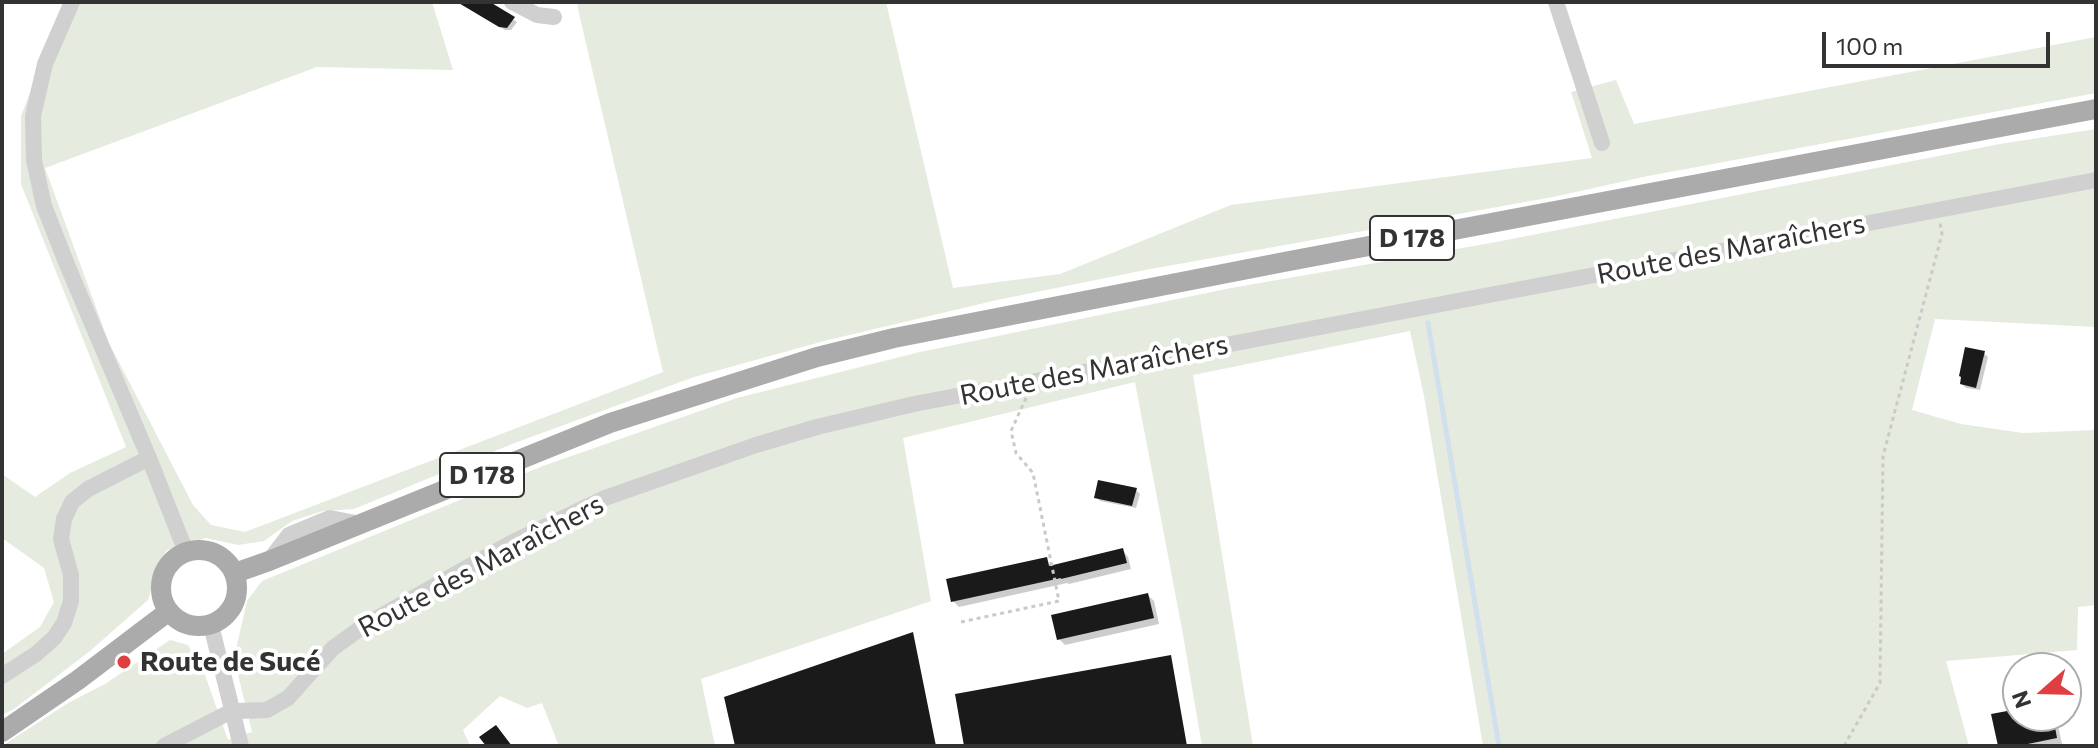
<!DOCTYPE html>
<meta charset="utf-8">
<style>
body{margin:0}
#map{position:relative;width:2098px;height:748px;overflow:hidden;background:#fff;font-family:Commissioner,sans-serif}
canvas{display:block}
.frame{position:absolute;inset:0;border:4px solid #333;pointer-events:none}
.north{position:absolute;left:2002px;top:652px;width:80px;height:80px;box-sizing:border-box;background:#fff;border:2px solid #adadad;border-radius:50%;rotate:250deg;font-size:22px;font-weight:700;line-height:32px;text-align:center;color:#333}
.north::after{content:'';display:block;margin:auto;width:28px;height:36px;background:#e03f41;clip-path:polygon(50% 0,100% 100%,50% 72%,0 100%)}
.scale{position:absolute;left:1822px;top:32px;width:228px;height:36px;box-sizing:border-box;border:4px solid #333;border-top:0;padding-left:10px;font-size:24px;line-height:28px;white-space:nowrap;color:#333;-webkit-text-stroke:6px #fff;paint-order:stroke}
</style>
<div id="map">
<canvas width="2098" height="748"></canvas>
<div class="frame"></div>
<div class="north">N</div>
<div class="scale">100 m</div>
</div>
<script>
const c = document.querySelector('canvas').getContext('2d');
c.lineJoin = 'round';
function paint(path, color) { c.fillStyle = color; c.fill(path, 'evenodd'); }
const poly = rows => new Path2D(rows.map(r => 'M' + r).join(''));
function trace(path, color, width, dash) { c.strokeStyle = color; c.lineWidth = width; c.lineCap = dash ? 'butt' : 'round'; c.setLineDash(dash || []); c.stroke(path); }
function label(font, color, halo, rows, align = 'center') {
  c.font = font + ' Commissioner,sans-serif'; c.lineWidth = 8; c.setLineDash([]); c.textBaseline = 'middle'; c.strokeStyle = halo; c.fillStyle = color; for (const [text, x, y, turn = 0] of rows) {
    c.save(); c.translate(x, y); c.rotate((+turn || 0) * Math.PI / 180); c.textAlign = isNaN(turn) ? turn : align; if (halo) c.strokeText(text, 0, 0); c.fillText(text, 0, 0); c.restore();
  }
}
const green = poly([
 [64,2,432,2,453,70,317,67,45,168,109,343,193,505,211,525,245,532,663,372,577,5,583,2,886,2,953,288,1060,274,1231,205,1592,158,1571,92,1616,80,1634,124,2096,37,2096,93,1648,176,1553,197,1145,270,997,300,824,341,694,377,512,444,354,509,323,511,292,521,264,541,238,545,206,538,167,550,159,564,148,600,90,651,14,709,2,715,2,654,40,627,54,602,44,568,2,538,2,474,35,497,70,473,126,447,21,184,21,116],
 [2096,129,2096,327,1935,319,1912,410,1961,424,2023,433,2096,430,2096,605,2078,607,2077,650,1946,661,1969,746,1483,746,1424,396,1410,331,1193,375,1253,746,1202,746,1182,629,1135,382,903,438,931,601,701,679,715,746,559,746,542,703,527,708,500,696,463,730,470,746,2,746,68,703,105,684,170,640,188,645,205,675,228,740,252,732,234,658,247,601,262,581,543,466,737,398,920,352,1231,288,1491,243,2000,144]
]);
const shadow = poly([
 [464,2,486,2,517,22,511,30,505,30,467,7],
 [1984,353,1988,357,1980,390,1966,388,1962,384],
 [1136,490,1140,494,1136,508,1100,501,1096,497],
 [1122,550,1128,557,1131,569,1069,584,1067,583,959,607,953,601,1046,559,1053,568],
 [1148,595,1154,601,1159,624,1065,645,1059,639],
 [2018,711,2018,716,2056,716,2062,744,2050,746,2000,746]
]);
const stream = poly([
 [1428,323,1499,746]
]);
const building = poly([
 [457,2,490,2,515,17,507,28,499,27],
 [1965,347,1985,351,1976,388,1960,384,1961,377,1959,376],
 [1098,480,1137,488,1132,506,1094,498],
 [1123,548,1127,563,1061,579,1061,578,951,602,946,579,1047,557,1049,566],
 [1148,593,1154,618,1057,640,1051,615],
 [913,632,936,746,735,746,724,697],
 [1171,655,1187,746,964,746,955,694],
 [2018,709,2018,716,2053,716,2057,738,2018,746,1998,746,1991,714],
 [496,725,512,746,486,746,479,737]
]);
const path = poly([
 [961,622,1059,601,1033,473,1016,453,1011,431,1026,398],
 [1844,746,1880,683,1883,456,1942,234,1940,223]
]);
const minor = poly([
 [72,2,45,64,33,116,34,160,44,206,68,267,149,458,186,552],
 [512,2,537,15,554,17],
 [1556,2,1602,143],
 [269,561,289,535,330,518,361,524],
 [211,625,241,746],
 [2,676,36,654,54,638,64,623,71,601,71,575,61,539,64,519,72,502,88,489,149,458],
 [164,746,224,715,239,711,267,710,288,698,333,648,365,625,511,543,605,498,756,445,817,427,914,404,2096,180]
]);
const major = poly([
 '161 588a38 38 0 1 1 76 0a38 38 0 1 1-76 0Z',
 [235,573,269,561,610,423,817,357,894,338,1284,262,2096,109],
 [2,732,78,680,169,611]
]);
const markers = [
 [124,662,8,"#e03f41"]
];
const shields = [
 [1412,238,84],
 [482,475,84]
];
const shieldNames = [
 ["D 178",1412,238],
 ["D 178",482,475]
];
const streetNames = [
 ["Route des Maraîchers",1731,249,-11],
 ["Route des Maraîchers",1094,370,-11],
 ["Route des Maraîchers",481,566,-28]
];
const poiNames = [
 ["Route de Sucé",140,662]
];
paint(green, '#e5ebdf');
paint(shadow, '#0003');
trace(stream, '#d0e0ed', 5);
paint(building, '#1a1a1a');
trace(path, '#cacaca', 3, [4, 4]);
trace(minor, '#d0d0d0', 16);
trace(major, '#ababab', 20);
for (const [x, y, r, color] of markers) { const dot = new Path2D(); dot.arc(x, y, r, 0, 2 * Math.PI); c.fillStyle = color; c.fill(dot); trace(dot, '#fff', 3); }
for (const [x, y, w] of shields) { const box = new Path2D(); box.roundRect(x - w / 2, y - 22, w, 44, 6); c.fillStyle = '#fff'; c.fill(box); trace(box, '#333', 2); }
label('bold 26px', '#333', null, shieldNames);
label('28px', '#333', '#fff', streetNames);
label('bold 28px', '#333', '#fff', poiNames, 'left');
</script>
